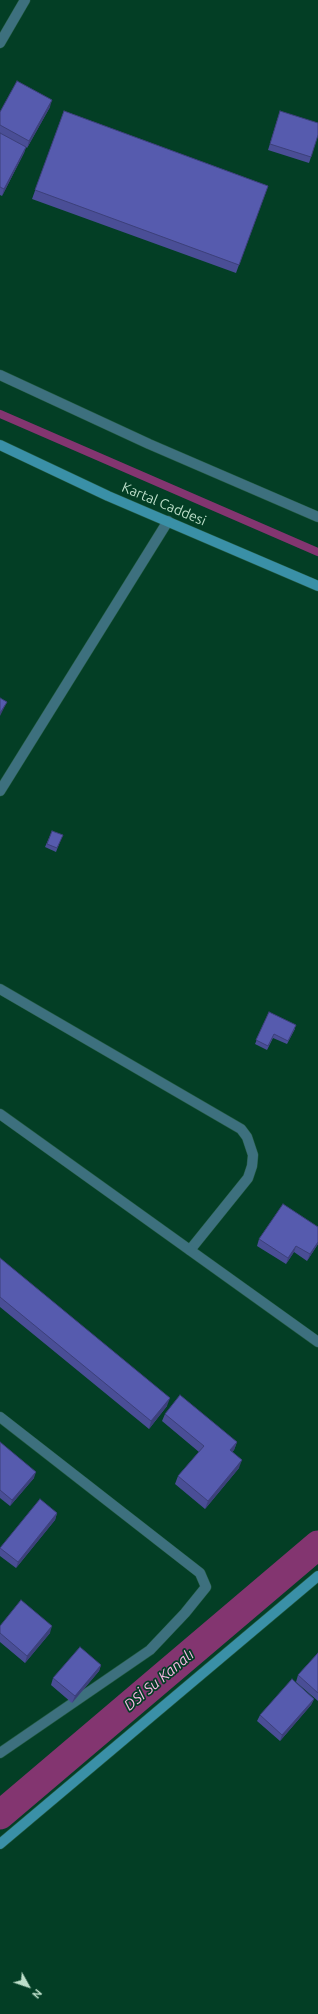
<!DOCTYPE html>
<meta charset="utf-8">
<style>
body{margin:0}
#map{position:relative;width:318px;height:2014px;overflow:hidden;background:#033e25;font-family:Ubuntu,sans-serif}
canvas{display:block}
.north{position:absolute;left:8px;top:1966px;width:40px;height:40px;-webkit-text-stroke:3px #033e25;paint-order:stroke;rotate:130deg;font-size:11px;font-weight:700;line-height:16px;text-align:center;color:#bddfca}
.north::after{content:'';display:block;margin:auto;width:14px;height:18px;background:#bddfca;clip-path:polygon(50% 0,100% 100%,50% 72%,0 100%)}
</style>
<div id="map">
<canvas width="318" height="2014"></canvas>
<div class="north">N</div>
</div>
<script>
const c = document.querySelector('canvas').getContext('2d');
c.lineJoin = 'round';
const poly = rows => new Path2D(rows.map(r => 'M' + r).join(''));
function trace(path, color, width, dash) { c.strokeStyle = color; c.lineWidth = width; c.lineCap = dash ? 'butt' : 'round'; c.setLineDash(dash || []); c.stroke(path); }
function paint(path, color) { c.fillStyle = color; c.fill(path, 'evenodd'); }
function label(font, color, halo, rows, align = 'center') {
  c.font = font + ' Ubuntu,sans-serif'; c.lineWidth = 3.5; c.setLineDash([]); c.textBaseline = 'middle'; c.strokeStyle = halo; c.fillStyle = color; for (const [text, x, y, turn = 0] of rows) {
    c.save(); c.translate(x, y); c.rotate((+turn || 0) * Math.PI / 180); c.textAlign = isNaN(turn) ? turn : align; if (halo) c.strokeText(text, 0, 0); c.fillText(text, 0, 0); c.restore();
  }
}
const stream = poly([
 [0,414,318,552]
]);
const canal = poly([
 [0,1815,318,1545]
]);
const lane = poly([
 [0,989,241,1129,247,1137,253,1155,252,1166,248,1178,190,1250]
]);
const street = poly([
 [0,43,25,0],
 [0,375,149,444,318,517],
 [0,791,168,521],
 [0,1114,318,1342],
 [0,1417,200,1573,206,1587,185,1613,150,1650,0,1753]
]);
const secondary = poly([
 [0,445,108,496,318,586],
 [0,1844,318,1576]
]);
const wall = poly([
 [50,107,27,148,26,147,24,153,2,196,0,195,0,112],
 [64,111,268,186,236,273,32,199],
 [280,111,311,157,309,163,268,150],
 [52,831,61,839,56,852,45,847],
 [269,1012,295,1029,287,1044,273,1038,267,1050,255,1044],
 [259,1239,318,1244,307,1261,294,1252,286,1264,257,1246],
 [0,1258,167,1406,149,1429,0,1307],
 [165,1414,237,1442,234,1450,232,1452,239,1468,205,1509,175,1484,178,1476,199,1452,162,1421],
 [0,1442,34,1478,10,1506,0,1498],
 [57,1513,55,1520,16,1568,0,1556,0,1548],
 [0,1626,50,1633,25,1663,0,1642],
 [318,1653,318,1701,296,1682,298,1675],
 [101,1665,99,1671,72,1703,51,1685,53,1678],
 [314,1699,311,1705,280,1741,257,1721,260,1715]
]);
const shadedWall = poly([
 [52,100,50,107,27,148,29,141],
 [26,147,24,153,2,196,4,189],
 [7,702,0,716,0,713],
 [318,1242,318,1244,307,1261,310,1254],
 [296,1246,294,1252,286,1264,288,1258],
 [170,1398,167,1406,149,1429,151,1421],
 [237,1442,234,1450,227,1458,230,1450],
 [242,1460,239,1468,205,1509,208,1501],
 [36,1472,34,1478,10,1506,12,1500],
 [57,1513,55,1520,16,1568,18,1562],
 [52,1626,50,1633,25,1663,27,1656],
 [101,1665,99,1671,72,1703,75,1696],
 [314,1699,311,1705,280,1741,282,1735]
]);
const building = poly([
 [17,81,52,100,29,141,0,125,0,112,17,81],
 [64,111,268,186,239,265,35,190,64,111],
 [280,111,318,123,318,135,311,157,270,144,280,111],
 [0,133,26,147,4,189,0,187,0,133],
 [0,698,7,702,0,713,0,698],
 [52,831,63,835,57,848,47,844,52,831],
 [269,1012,296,1025,288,1041,274,1034,268,1046,256,1040,269,1012],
 [283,1204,318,1227,318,1242,310,1254,296,1246,288,1258,259,1239,283,1204],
 [0,1258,170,1398,151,1421,0,1297,0,1258],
 [180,1395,237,1442,230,1450,242,1460,208,1501,178,1476,204,1446,165,1414,180,1395],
 [0,1442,36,1472,12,1500,0,1490,0,1442],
 [40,1499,57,1513,18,1562,0,1548,40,1499],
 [21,1600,52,1626,27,1656,0,1633,0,1626,21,1600],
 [80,1647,101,1665,75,1696,53,1678,80,1647],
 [318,1653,318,1693,298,1675,318,1653],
 [292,1679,314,1699,282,1735,260,1715,292,1679]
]);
const streetNames = [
 ["Kartal Caddesi",164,504,23]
];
const waterNames = [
 ["DSİ Su Kanalı",159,1680,-40]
];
trace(stream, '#833570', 8);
trace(canal, '#833570', 29);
trace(lane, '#245b43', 11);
trace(street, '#245b43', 11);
trace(secondary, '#245b43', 11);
trace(lane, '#3d707e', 10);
trace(street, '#3d707e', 10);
trace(secondary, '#3a90a7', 10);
paint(wall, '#4a4e96');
paint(shadedWall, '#3c407a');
paint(building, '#565bae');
trace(building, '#3c407a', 1);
label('14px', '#bddfca', '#033e25', streetNames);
label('italic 15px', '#f9b7e4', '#033e25', waterNames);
</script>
